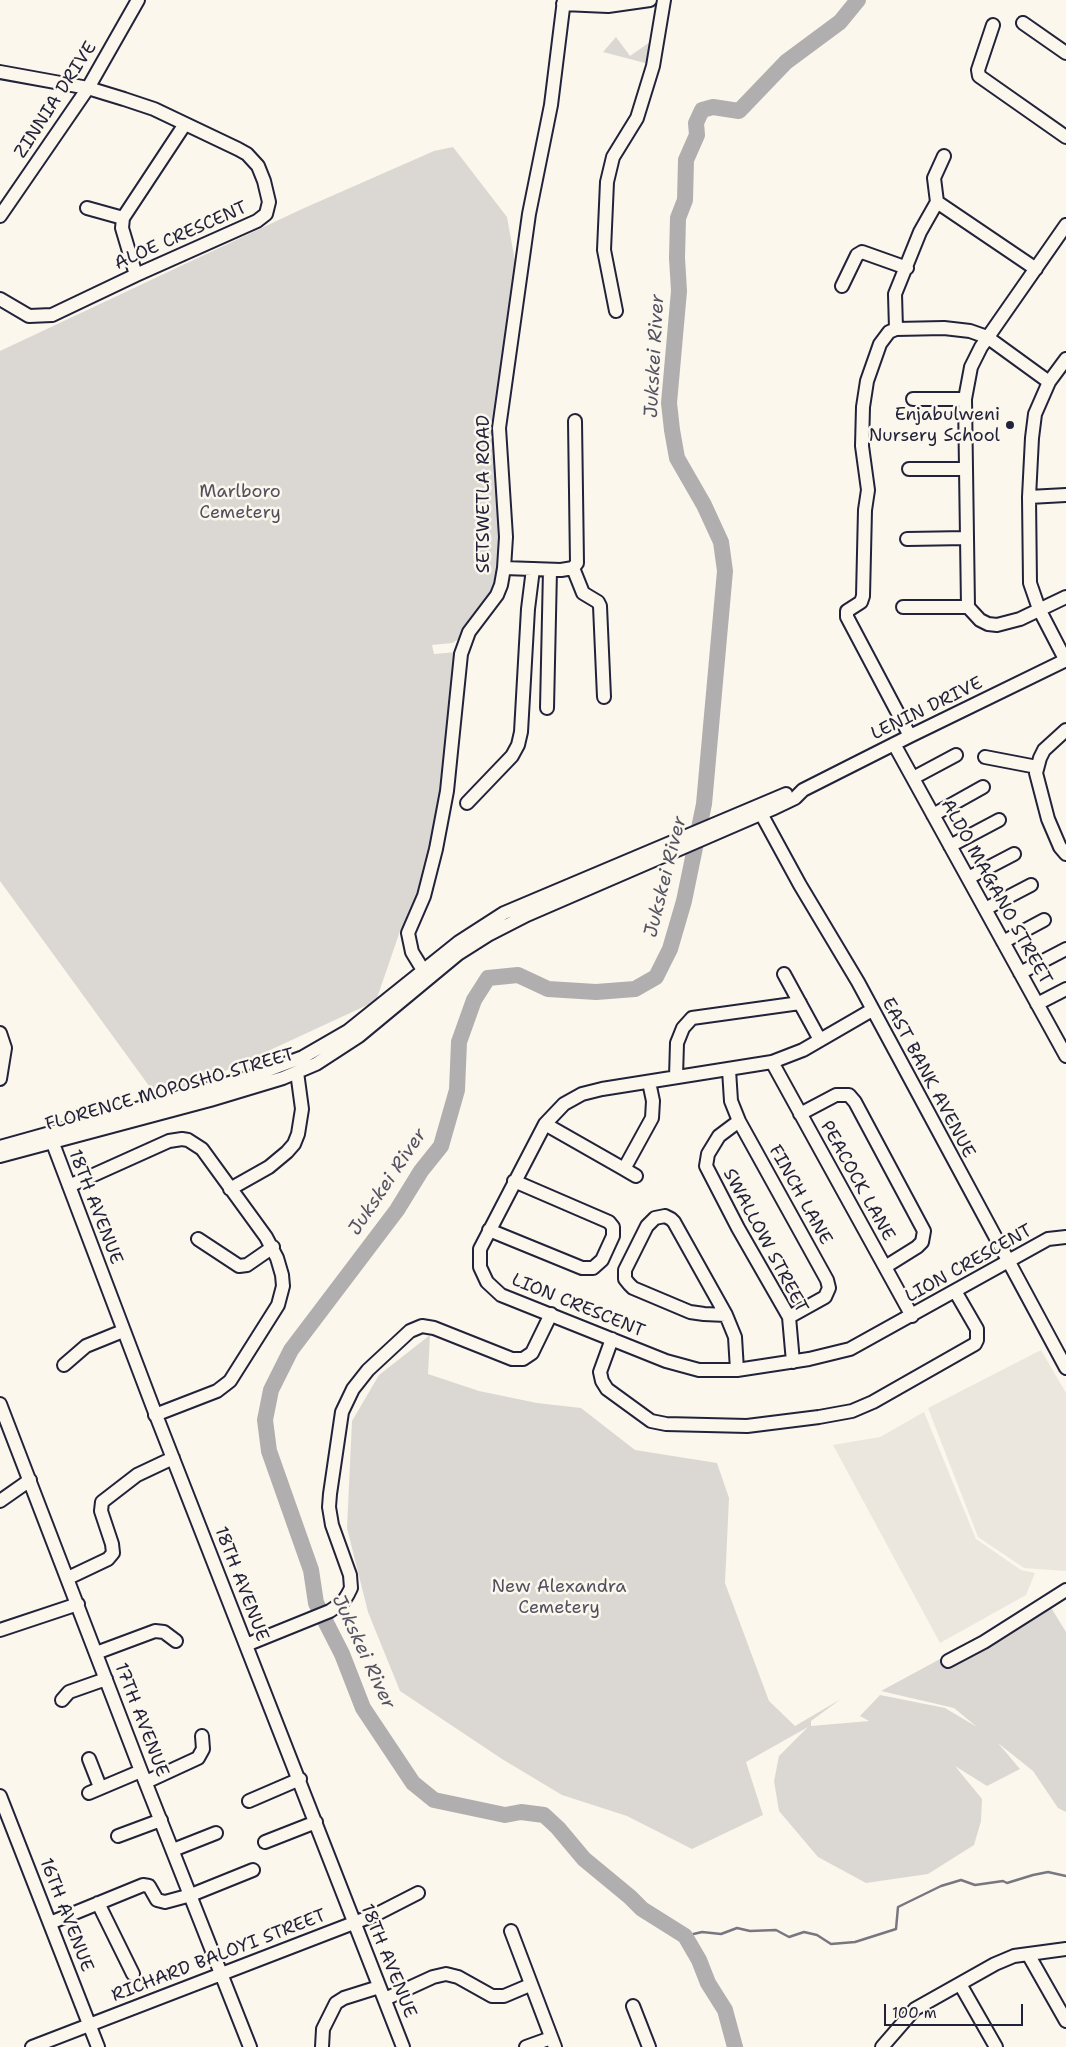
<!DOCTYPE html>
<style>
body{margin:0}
#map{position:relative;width:1066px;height:2047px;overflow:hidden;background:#fbf7ec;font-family:"Shantell Sans",sans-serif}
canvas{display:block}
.scale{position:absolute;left:884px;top:2004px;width:139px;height:22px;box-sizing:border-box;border:2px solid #22223b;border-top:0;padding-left:6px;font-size:15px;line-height:18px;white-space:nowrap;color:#22223b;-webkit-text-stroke:4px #fbf7ec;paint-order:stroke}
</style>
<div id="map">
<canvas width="1066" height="2047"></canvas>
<div class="scale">100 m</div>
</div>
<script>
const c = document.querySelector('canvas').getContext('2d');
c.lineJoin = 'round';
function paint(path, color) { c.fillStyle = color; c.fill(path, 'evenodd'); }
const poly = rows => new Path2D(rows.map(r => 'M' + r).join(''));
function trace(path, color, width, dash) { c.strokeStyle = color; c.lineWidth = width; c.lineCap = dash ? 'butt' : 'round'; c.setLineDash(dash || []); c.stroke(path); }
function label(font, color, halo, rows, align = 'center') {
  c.font = font + ' "Shantell Sans",sans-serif'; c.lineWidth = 5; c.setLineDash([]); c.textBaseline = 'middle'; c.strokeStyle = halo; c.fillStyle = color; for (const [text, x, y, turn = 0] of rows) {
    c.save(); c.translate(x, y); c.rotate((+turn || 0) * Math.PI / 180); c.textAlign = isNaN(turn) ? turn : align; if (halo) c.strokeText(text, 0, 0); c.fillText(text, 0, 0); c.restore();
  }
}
const built = poly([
 [1041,1350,1066,1393,1066,1571,1024,1568,978,1537,928,1408],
 [924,1412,976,1539,1021,1570,1035,1573,1026,1595,940,1643,833,1445,880,1437]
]);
const green = poly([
 [616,37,630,56,650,42,649,64,603,52],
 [453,147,507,217,516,267,497,431,505,552,499,591,464,636,452,643,432,645,434,654,458,652,449,757,422,892,400,931,376,1001,186,1089,177,1091,162,1084,152,1090,0,881,0,351,302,209,434,151],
 [430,1335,428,1374,479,1391,537,1403,581,1408,635,1450,717,1463,729,1498,725,1583,769,1701,795,1726,841,1699,811,1721,811,1726,869,1721,860,1716,880,1695,945,1708,977,1727,954,1708,881,1691,1047,1601,1066,1632,1066,1812,1058,1808,1033,1771,998,1743,1020,1769,987,1786,955,1766,982,1799,981,1821,974,1845,928,1874,866,1883,818,1857,779,1811,774,1781,779,1756,808,1727,746,1762,763,1815,692,1849,627,1816,562,1795,502,1759,400,1691,368,1612,347,1528,352,1421,379,1375]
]);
const stream = poly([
 [685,1936,702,1932,721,1934,737,1928,750,1931,776,1930,789,1937,804,1932,817,1935,831,1944,855,1942,896,1929,898,1907,941,1886,961,1880,975,1885,1003,1881,1007,1883,1033,1875,1048,1872,1066,1876]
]);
const river = poly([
 [735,2047,725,2010,708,1983,699,1960,685,1936,642,1909,630,1897,584,1859,558,1828,544,1815,521,1812,505,1815,434,1800,413,1783,363,1708,342,1654,316,1603,311,1570,269,1451,265,1420,271,1390,291,1350,397,1210,421,1171,441,1146,457,1090,459,1042,474,1000,488,978,518,975,548,989,596,992,635,989,656,977,670,949,684,901,704,804,725,571,721,542,704,505,677,458,672,430,669,403,679,291,677,258,678,218,685,200,686,160,697,135,696,123,702,110,713,107,739,111,786,62,840,22,858,0]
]);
const minor = poly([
 [563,4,608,6,650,0],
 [1023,23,1066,53],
 [993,25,978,70,979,76,1066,137],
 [0,72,88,88,124,99,154,109,238,149,247,154,258,166,264,181,269,202,266,214,257,221,136,275,52,315,29,316,0,299],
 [937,202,1036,269],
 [87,208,123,218],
 [0,216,88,88,138,0],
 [1066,225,981,347,971,367,965,399,968,607,980,620,988,624,997,625,1020,619,1066,597],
 [136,275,122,228,123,218,185,124],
 [842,286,857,255,862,252,907,268],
 [616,311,604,250,607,182,613,157,637,118,653,66,664,0],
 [896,329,895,294,920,232,937,202,934,178,944,156],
 [913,399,965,399],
 [909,469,965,469],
 [1029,497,1066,495],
 [907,539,966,538],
 [504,568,561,570,573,568,577,563,575,421],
 [573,568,583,593,598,602,600,606,604,697],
 [903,607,968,607],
 [1066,661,1039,609,1030,583,1029,497,1032,438,1035,414,1049,382,1066,359],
 [547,708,550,570],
 [1066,730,1044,750,1040,758,1036,773,1048,819,1060,847,1066,854],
 [910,736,847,617,847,611,861,602,863,596,865,510,868,490,862,446,863,407,867,381,880,344,889,332,896,329,944,328,970,331,987,337,1049,382],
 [894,744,1066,1056],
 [985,757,1037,767],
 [913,778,956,755],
 [467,803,512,756,518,745,521,732,528,609,533,569],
 [758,808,800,885,858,982,1066,1368],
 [933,815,983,787],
 [950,846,999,820],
 [968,878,1014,854],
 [985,909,1031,885],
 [1003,942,1044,920],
 [423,970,412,952,408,933,424,896,436,849,447,791,461,654,469,632,497,595,501,585,504,568,506,537,499,428,529,214,551,105,564,0],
 [1020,973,1066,949],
 [784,974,820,1040],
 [1037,1004,1066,989],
 [872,1010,803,1050,772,1062,602,1089,582,1094,564,1104,545,1124,480,1249,480,1267,487,1282,501,1295,666,1361,699,1370,737,1370,809,1359,850,1349,1048,1239,1066,1237],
 [0,1033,5,1048,0,1079],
 [772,1062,912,1316],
 [729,1070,731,1101,739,1121,827,1280,829,1288,825,1297,789,1317],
 [676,1077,677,1043,683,1028,692,1018,800,1003],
 [800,1114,836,1095,849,1095,855,1102,924,1231,922,1242,917,1247,885,1267],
 [739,1121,719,1136,708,1154,706,1166,738,1228,789,1317,793,1362],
 [545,1124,624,1169,652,1118,653,1101,649,1082],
 [49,1133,154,1410,403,2047],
 [0,1147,247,1078,303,1057,348,1031,459,942,504,913,786,794],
 [0,1156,210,1100,283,1078,316,1064,359,1036,458,954,488,935,527,915,772,809,795,798,803,790,910,736,1066,660],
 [624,1169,636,1176],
 [69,1186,169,1141,182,1139,188,1140,202,1149,266,1237,277,1258,282,1275,283,1286,278,1305,230,1381,217,1391,155,1415],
 [230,1189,269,1167,287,1152,294,1144,298,1134,302,1109,297,1072],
 [665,1216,671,1219,674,1222,726,1315,704,1314,690,1312,633,1288,629,1284,625,1279,625,1270,647,1226,655,1218,665,1216],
 [489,1230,582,1268,593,1268,602,1260,613,1236,613,1227,609,1222,514,1181],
 [198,1239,239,1266,247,1265,273,1247],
 [726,1315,735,1337,737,1370],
 [612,1339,600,1372,602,1381,607,1389,651,1421,666,1424,747,1426,819,1417,852,1411,873,1402,975,1344,977,1340,977,1329,955,1291],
 [64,1365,86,1346,123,1331],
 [0,1404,141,1771,250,2047],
 [0,1501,30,1480],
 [68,1578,108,1559,113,1553,112,1544,101,1511,102,1502,137,1475,173,1458],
 [0,1630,78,1604],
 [246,1645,330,1611,343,1602,348,1594,351,1588,350,1575,332,1525,329,1507,330,1494,342,1412,353,1389,368,1370,410,1331,422,1326,434,1328,512,1359,523,1359,532,1353,551,1314],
 [96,1653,155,1631,164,1632,176,1641],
 [948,1661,984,1642,1066,1590],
 [62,1700,69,1692,106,1679],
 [89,1759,100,1787],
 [146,1782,198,1758,203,1749,202,1736],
 [89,1793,141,1771],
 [0,1796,98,2047],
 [249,1801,300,1779],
 [118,1836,161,1820],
 [265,1842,316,1822],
 [173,1850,216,1833],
 [98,1903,133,1974],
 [50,1923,143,1885,149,1886,157,1900,165,1902,191,1895,253,1870],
 [511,1931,555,2047],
 [1028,1954,1066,2021],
 [960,1984,996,2047],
 [385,1999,433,1977,446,1974,458,1977,492,1996,504,1996,530,1985],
 [633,2006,649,2047],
 [32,2047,377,1914,418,1893],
 [322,2047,323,2029,336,2003,344,1998,379,1987],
 [526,2047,551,2038],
 [882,2047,915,2009,995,1964,1014,1956,1066,1949]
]);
const markers = [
 [1010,425,5,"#22223b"]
];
const streetNames = [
 ["ZINNIA DRIVE",56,100,-57],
 ["ALOE CRESCENT",181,236,-24],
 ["SETSWETLA ROAD",484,494,-90],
 ["LENIN DRIVE",927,709,-26],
 ["ALDO MAGANO STREET",996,892,61],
 ["EAST BANK AVENUE",928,1078,62],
 ["FLORENCE MOPOSHO STREET",170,1090,-16],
 ["PEACOCK LANE",857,1181,61],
 ["FINCH LANE",800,1195,61],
 ["18TH AVENUE",95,1207,69],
 ["SWALLOW STREET",765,1241,62],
 ["LION CRESCENT",969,1264,-29],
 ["LION CRESCENT",578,1306,22],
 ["18TH AVENUE",241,1584,69],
 ["17TH AVENUE",141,1720,69],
 ["16TH AVENUE",66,1915,69],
 ["RICHARD BALOYI STREET",219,1956,-21],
 ["18TH AVENUE",388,1961,68]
];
const poiNames = [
 ["Enjabulweni",1000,415],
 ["Nursery School",1000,436]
];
const parkNames = [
 ["Marlboro",240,492],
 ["Cemetery",240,513],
 ["New Alexandra",559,1587],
 ["Cemetery",559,1608]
];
const waterNames = [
 ["Jukskei River",655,356,-87],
 ["Jukskei River",666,877,-76],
 ["Jukskei River",388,1182,-56],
 ["Jukskei River",363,1652,65]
];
paint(built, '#ebe7df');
paint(green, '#dbd8d3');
trace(stream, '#787681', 2.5);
trace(river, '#b1aeb0', 16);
trace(minor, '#22223b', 16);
trace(minor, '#fbf7ec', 12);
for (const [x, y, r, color] of markers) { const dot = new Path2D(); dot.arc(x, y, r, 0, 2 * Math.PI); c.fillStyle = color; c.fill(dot); trace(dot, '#fbf7ec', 2); }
label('18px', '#22223b', '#fbf7ec', streetNames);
label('18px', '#22223b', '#fbf7ec', poiNames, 'right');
label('18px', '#505061', '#fbf7ec', parkNames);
label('italic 19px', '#545364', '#fbf7ec', waterNames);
</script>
